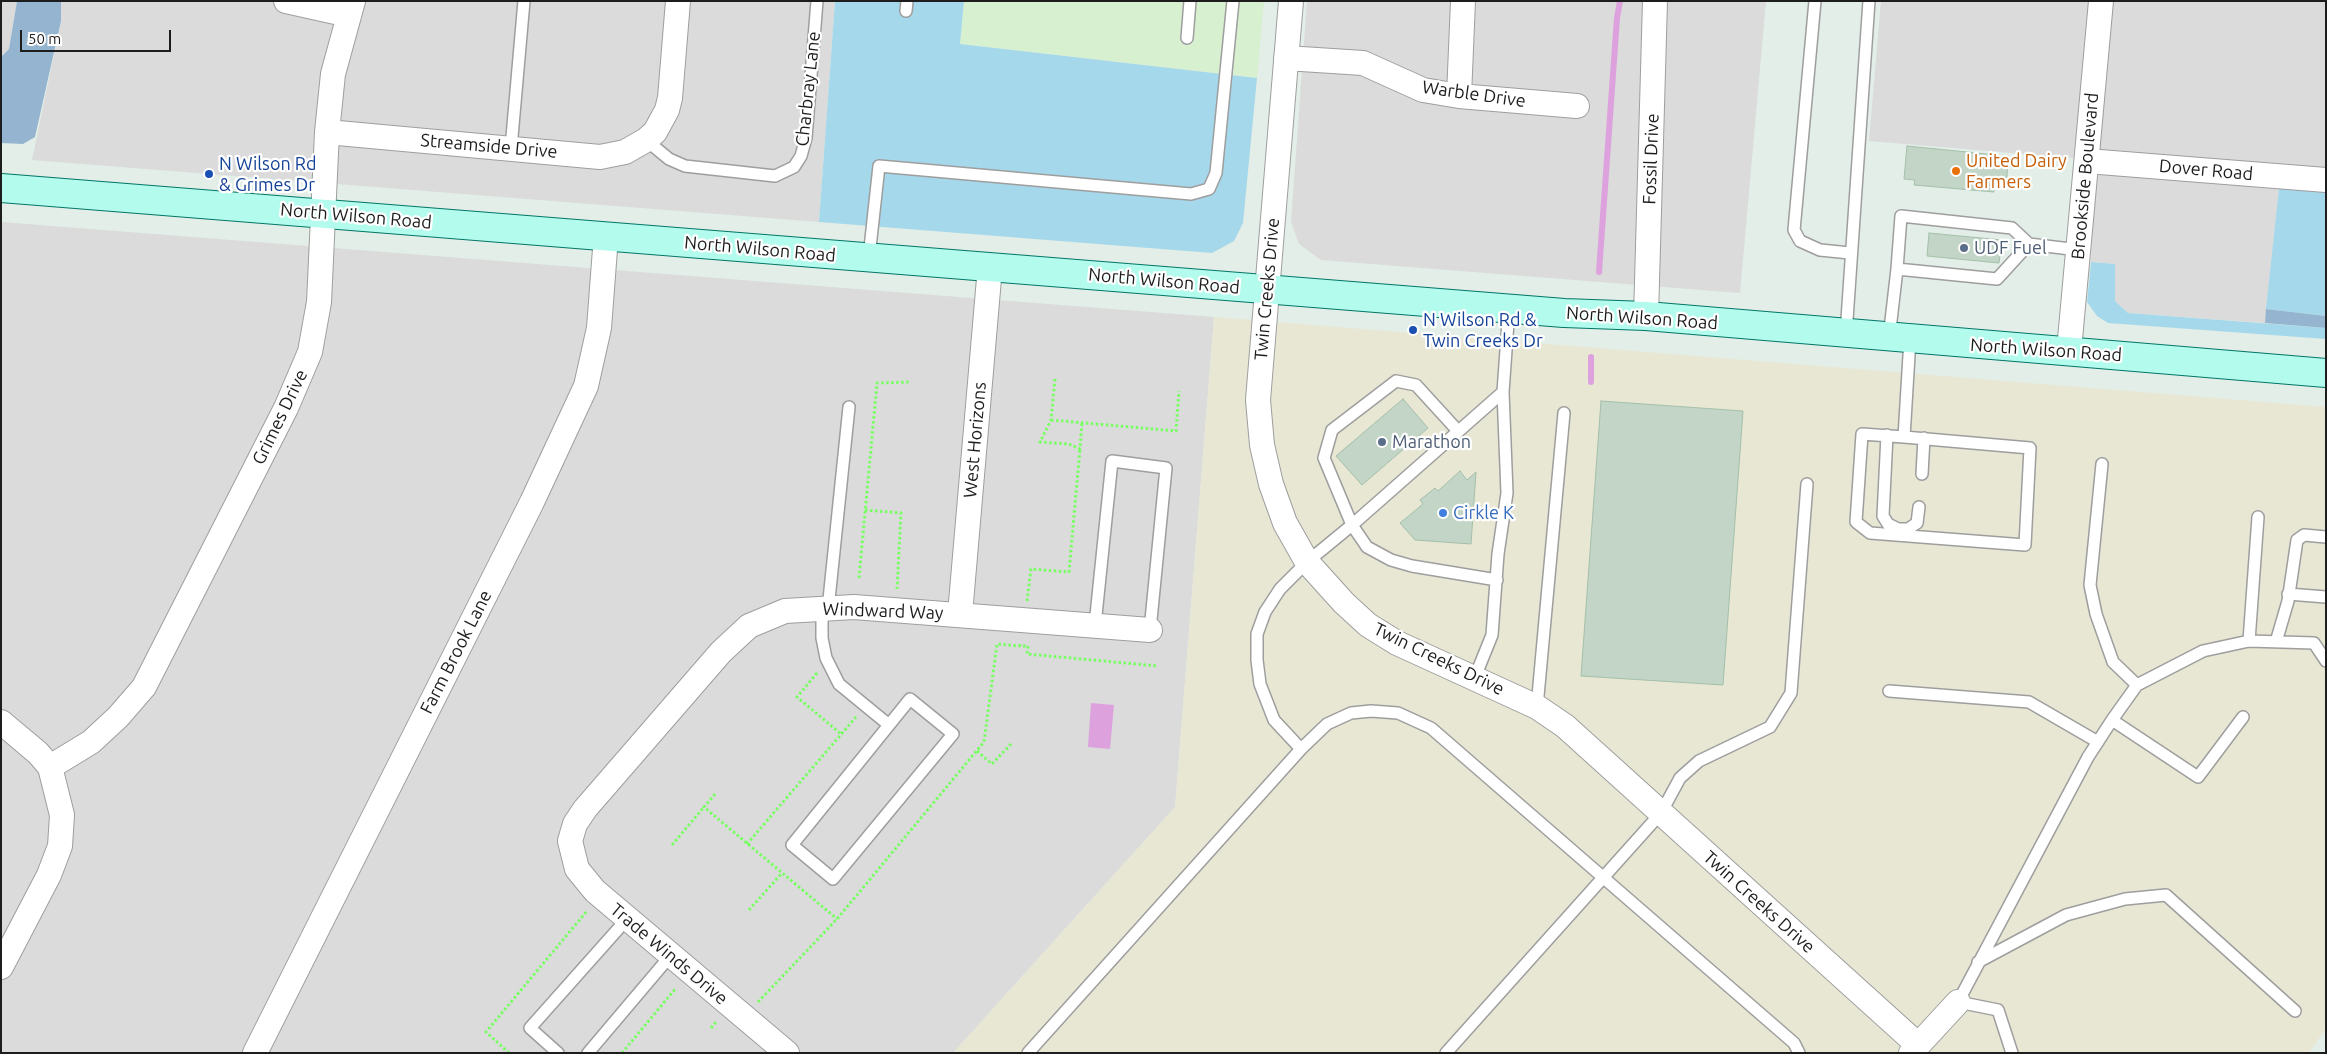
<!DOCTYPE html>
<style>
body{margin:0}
#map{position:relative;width:2327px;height:1054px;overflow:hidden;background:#e2eee7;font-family:Ubuntu,sans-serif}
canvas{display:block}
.frame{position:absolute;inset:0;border:2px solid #1d1d1d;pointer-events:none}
.scale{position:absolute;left:20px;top:30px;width:151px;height:22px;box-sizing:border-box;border:2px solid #1d1d1d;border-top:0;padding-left:6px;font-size:15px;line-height:18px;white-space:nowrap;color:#1d1d1d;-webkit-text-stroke:4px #fff;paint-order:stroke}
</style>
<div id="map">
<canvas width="2327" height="1054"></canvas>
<div class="frame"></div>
<div class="scale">50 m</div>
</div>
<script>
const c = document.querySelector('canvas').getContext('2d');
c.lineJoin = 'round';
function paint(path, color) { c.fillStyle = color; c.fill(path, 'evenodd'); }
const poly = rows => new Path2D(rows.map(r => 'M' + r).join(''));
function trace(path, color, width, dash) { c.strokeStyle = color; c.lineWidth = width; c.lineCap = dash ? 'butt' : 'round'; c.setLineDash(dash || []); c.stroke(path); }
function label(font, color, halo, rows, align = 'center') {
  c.font = font + ' Ubuntu,sans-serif'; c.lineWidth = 4.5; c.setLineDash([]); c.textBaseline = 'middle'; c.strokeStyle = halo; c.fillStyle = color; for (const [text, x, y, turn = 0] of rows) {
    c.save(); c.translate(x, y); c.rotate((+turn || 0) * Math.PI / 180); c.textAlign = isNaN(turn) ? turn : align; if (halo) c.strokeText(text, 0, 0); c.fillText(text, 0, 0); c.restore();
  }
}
const residential = poly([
 [1,1,17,1,9,49,1,57],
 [61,1,835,1,819,222,32,160,61,21],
 [1307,1,1766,1,1740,293,1321,260,1299,244,1291,222],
 [1881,1,2326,1,2326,192,2279,188,2265,323,2128,313,2115,301,2115,264,2091,262,2096,160,1869,141],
 [1,222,1214,317,1175,807,953,1053,1,1053]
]);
const commercial = poly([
 [964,1,1264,1,1257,78,960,44]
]);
const industrial = poly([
 [1214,317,2326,407,2326,1028,2309,1053,953,1053,1175,807]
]);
const grass = poly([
 [835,1,964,1,960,44,1257,78,1243,223,1234,241,1212,253,819,222],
 [2279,188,2326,192,2326,316,2266,309],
 [2091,262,2115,264,2115,301,2128,313,2326,328,2326,339,2108,323,2097,316,2087,302]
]);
const forest = poly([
 [17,1,61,1,61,21,35,137,23,144,1,143,1,57,9,49],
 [2266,309,2326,316,2326,328,2265,323]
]);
const water = poly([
 [1091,703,1114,705,1110,749,1088,747]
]);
const stream = poly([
 [1599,272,1617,18,1620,1],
 [1591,357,1591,382]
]);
const building = poly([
 [1907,146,1997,155,1997,163,2008,164,2006,187,1994,186,1994,192,1914,185,1915,180,1904,179,1907,146],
 [1929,233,2002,240,1999,263,1927,256,1929,233],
 [1403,399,1428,428,1362,485,1336,456,1403,399],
 [1601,401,1743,411,1723,685,1581,676,1601,401],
 [1460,471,1467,480,1476,472,1471,544,1415,540,1400,523,1423,504,1420,500,1435,488,1438,491,1460,471]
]);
const path = poly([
 [1055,379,1051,420,1040,442,1069,444,1080,449,1082,423],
 [1051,420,1176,431,1179,391],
 [865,510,901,513,897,589],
 [859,578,877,383,910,382],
 [1027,601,1031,569,1069,572,1080,449],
 [1020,644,1020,646,1028,646,1027,654,1158,666],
 [817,673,797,697,841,734],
 [977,751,992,764,1011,744],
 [715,794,704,807,837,919],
 [747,844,856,717],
 [672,845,704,807],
 [749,910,782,873],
 [758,1002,837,919,984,742,997,644,1020,646],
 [711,1028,716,1022],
 [509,1053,486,1032,587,911],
 [622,1053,676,988]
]);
const service = poly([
 [1815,1,1794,230,1800,241,1820,250,1850,253],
 [906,11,907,1],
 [1187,38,1190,1],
 [646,140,669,159,685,166,775,176,794,167,801,156,806,138,817,1],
 [511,148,524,1],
 [869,257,879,166,1191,194,1209,189,1216,173,1233,1],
 [1897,269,1901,216,2012,228,2029,244],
 [1846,334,1869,1],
 [1889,338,1897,269,1997,279,2029,244,2079,250],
 [1458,431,1416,385,1396,381,1332,430,1324,458,1352,525,1367,547,1391,560,1412,566,1497,580],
 [1887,435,1883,516,1888,524,1898,529,1908,529,1917,523,1919,507],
 [1904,437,1862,434,1856,522,1870,533,2025,545,2030,448,1904,437,1910,339],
 [2102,464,2090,585,2096,614,2113,662,2137,685,2112,720],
 [1922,474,1924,438],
 [2288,594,2326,597],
 [822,609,822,638,826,658,839,684,889,725,910,699,953,734,833,879,792,845,889,725],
 [828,609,849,407],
 [1095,625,1112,461,1166,468,1150,630],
 [2249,641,2314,643,2326,661],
 [2276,642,2288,601,2297,540,2304,535,2326,537],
 [1475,677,1492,635,1498,554,1507,493,1503,392,1509,308],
 [2137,685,2203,651,2249,641,2258,517],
 [1889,691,2029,702,2098,742],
 [1537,707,1564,413],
 [1301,749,1274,720,1260,684,1257,660,1257,634,1265,612,1280,589,1307,562,1352,525,1503,392],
 [1978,962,2066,915,2125,899,2166,895,2295,1011],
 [558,1053,530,1028,627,919],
 [588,1053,671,955],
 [1028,1053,1301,749,1327,724,1351,713,1371,711,1398,713,1431,728,1794,1043,1799,1053],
 [1446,1053,1661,813,1680,778,1699,761,1770,727,1791,693,1807,484],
 [2012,1053,1998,1010,1958,1002,2088,757,2112,720,2198,777,2243,717]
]);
const minor = poly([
 [286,1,349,15],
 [1291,1,1258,400,1262,445,1271,484,1285,523,1307,562,1344,603,1368,625,1397,643,1537,707,1565,726,1918,1045],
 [1286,58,1363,63,1423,90,1459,96,1577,106],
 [1459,96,1463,1],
 [327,132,600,157,625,152,646,140,655,132,667,110,670,98,678,1],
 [2087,161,2326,180],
 [1646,316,1655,1],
 [2069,350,2101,1],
 [960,614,990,267],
 [1,722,38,753,50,767,62,815,60,846,49,875,1,967],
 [50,767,91,742,118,717,144,687,286,408,310,352,319,302,327,132,333,74,353,1],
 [255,1053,532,502,586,386,599,328,606,236],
 [787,1053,595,891,577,869,570,841,575,824,585,809,721,652,749,626,785,611,854,607,1150,630],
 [1911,1053,1958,1002]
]);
const secondary = poly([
 [1,188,1564,313,1646,316,2326,373]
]);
const markers = [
 [1956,171,5,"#e8710a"],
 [209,174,5,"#1a4fb4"],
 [1964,248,5,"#5c6f8a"],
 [1413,330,5,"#1a4fb4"],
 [1382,442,5,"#5c6f8a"],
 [1443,513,5,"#3f7fe0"]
];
const streetNames = [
 ["Charbray Lane",808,89,-84],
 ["Warble Drive",1474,94,8],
 ["Streamside Drive",489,146,5],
 ["Fossil Drive",1651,159,-88],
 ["Dover Road",2206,170,5],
 ["Brookside Boulevard",2085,176,-85],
 ["North Wilson Road",356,216,5],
 ["North Wilson Road",760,249,5],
 ["North Wilson Road",1164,281,5],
 ["Twin Creeks Drive",1267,289,-85],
 ["North Wilson Road",1642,318,4],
 ["North Wilson Road",2046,350,4],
 ["Grimes Drive",280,417,-64],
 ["West Horizons",975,440,-85],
 ["Windward Way",883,611,2],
 ["Farm Brook Lane",456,652,-63],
 ["Twin Creeks Drive",1439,659,26],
 ["Twin Creeks Drive",1759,902,42],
 ["Trade Winds Drive",669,954,40]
];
const foodNames = [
 ["United Dairy",1966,161],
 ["Farmers",1966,182]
];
const transitNames = [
 ["N Wilson Rd",219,164],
 ["& Grimes Dr",219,185],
 ["N Wilson Rd &",1423,320],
 ["Twin Creeks Dr",1423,341]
];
const serviceNames = [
 ["UDF Fuel",1974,248],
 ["Marathon",1392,442]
];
const shopNames = [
 ["Cirkle K",1453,513]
];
paint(residential, '#dadbda');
paint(commercial, '#d7f0d0');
paint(industrial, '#e8e7d4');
paint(grass, '#a6d8eb');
paint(forest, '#95b4cf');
paint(water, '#dda1de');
trace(stream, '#dda1de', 6);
paint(building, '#c2d5c6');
trace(building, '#a4c0aa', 1);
trace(service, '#9e9e9e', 14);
trace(minor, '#9e9e9e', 26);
trace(secondary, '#027666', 30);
trace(path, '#79fe64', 3, [2.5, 2.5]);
trace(service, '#fff', 11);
trace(minor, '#fff', 24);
trace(secondary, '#b3fbed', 28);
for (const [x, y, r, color] of markers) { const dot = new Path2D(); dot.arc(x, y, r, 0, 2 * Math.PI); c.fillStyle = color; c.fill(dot); trace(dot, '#fff', 2); }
label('18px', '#1d1d1d', '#fff', streetNames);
label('18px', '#c56008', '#fff', foodNames, 'left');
label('18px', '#164399', '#fff', transitNames, 'left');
label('18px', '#4e5e75', '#fff', serviceNames, 'left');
label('18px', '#366cbe', '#fff', shopNames, 'left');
</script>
